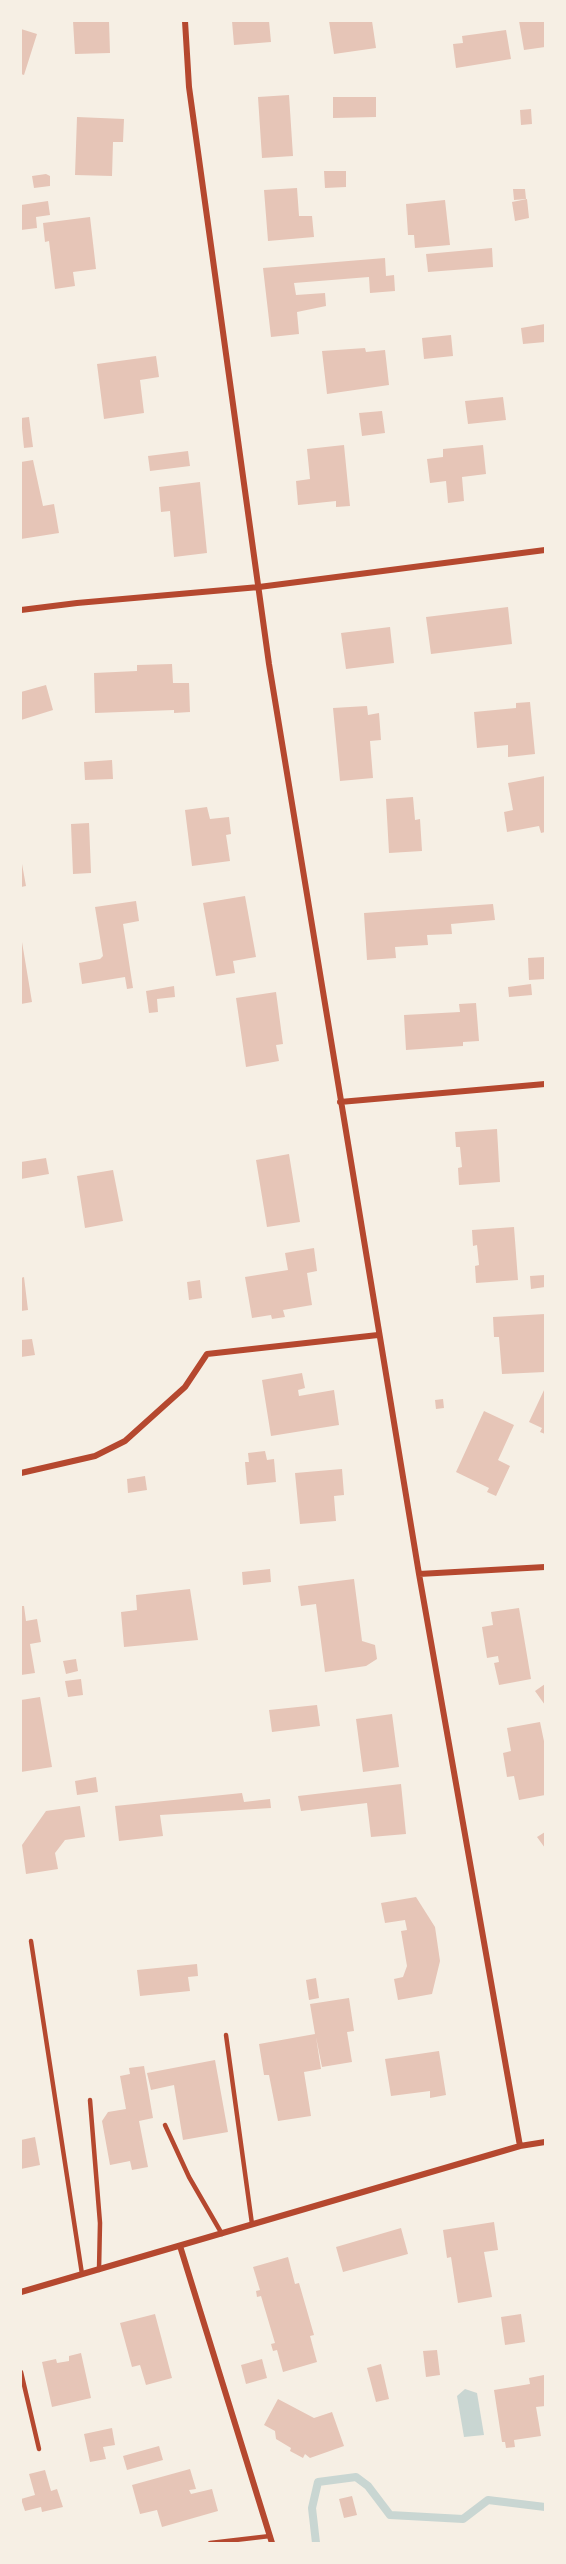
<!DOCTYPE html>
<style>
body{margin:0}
#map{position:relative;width:566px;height:2564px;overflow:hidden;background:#f6efe4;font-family:Arial,sans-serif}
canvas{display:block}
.frame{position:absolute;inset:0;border:22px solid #f6efe4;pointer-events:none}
</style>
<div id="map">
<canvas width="566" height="2564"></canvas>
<div class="frame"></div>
</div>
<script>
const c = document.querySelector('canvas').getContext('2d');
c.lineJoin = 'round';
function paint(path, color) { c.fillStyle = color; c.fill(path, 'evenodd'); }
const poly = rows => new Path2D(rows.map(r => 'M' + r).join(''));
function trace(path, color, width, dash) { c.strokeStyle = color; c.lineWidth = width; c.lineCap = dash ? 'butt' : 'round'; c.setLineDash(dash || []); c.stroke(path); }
const water = poly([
 [465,2389,477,2393,484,2435,464,2437,457,2396]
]);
const stream = poly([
 [316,2543,312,2508,318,2482,356,2477,368,2486,390,2515,463,2519,488,2500,545,2507]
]);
const building = poly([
 [73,21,109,21,110,53,75,54],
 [232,21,269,21,271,42,234,45],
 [329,21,372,21,376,48,334,54],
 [519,21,545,21,545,47,524,50],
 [21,29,37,34,24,75,21,74],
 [506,30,511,59,456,68,453,44,463,43,462,36],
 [289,95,293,156,262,158,258,97],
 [333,97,376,97,376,117,333,118],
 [531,109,532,124,521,125,520,110],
 [77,117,124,119,123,142,113,142,112,176,75,175],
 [324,171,346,171,346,187,325,188],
 [46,174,50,176,50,186,34,188,32,176],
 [297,188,299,216,312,216,314,237,268,241,264,190],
 [513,189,525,189,526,199,514,200],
 [527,199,529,218,515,221,512,202],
 [445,200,450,245,415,248,414,235,408,235,406,204],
 [48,201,50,215,36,217,37,228,21,230,21,205],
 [90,217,96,269,73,272,75,286,55,289,49,241,45,242,43,223],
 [492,248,493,267,428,272,426,254],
 [385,258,386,276,394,275,395,291,370,293,369,277,294,283,296,295,325,293,326,306,297,312,299,334,271,337,263,268],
 [545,324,545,342,523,344,521,328],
 [451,335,453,356,424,359,422,338],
 [365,348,366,352,385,350,389,385,327,394,322,351],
 [156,356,159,377,140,380,144,413,104,419,97,364],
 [503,397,506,420,468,424,465,401],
 [382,411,385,433,362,436,359,413],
 [29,417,33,447,24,448,21,418],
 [344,445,350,506,336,507,336,501,298,505,296,481,310,479,307,449],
 [483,445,486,474,462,477,464,501,448,503,446,481,430,483,427,459,443,457,443,449],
 [188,451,190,466,150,471,148,456],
 [33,460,43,506,54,504,59,533,21,539,21,462],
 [200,482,207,553,174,557,170,511,161,512,159,487],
 [508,607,512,644,431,654,426,617],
 [390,627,394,663,346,669,341,633],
 [172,664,173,683,189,683,190,712,174,713,174,710,95,713,94,673,137,671,137,665],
 [46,685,53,710,21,720,21,692],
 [530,702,535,754,508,757,508,745,477,748,474,712,516,708,516,703],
 [367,706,368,715,379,713,381,740,370,741,373,778,340,781,333,708],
 [112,760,113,779,85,780,84,762],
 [545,776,545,832,541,833,539,826,507,832,504,812,513,810,508,783],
 [413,797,415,820,420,819,422,851,389,853,386,799],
 [207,807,210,819,229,817,231,834,226,835,230,861,192,866,185,810],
 [89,823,91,873,73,874,71,824],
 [22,864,26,886,21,887,21,865],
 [245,896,256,957,233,961,235,973,216,976,203,903],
 [136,901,139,921,123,924,133,988,127,989,125,977,82,984,79,963,100,959,103,956,95,907],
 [493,904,495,920,451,924,452,934,427,935,428,945,395,947,396,958,367,960,364,913],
 [21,936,32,1002,21,1004],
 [545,957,545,979,529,980,528,958],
 [531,984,532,995,509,997,508,987],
 [174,986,175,997,157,999,158,1012,149,1013,146,991],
 [276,992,283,1044,276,1045,279,1061,246,1067,236,998],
 [476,1003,479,1041,463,1042,463,1046,406,1050,404,1015,460,1012,459,1004],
 [497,1129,500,1182,459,1185,458,1168,462,1167,460,1147,456,1147,455,1132],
 [289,1154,300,1222,267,1227,256,1160],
 [46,1158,49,1174,21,1179,21,1162],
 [113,1170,123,1221,85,1228,77,1176],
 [514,1227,518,1280,476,1283,475,1266,479,1265,477,1245,473,1246,472,1230],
 [314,1248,317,1271,307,1273,312,1305,283,1310,285,1317,272,1319,271,1315,252,1318,245,1277,288,1270,285,1253],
 [545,1275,545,1287,531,1289,530,1276],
 [24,1277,28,1310,21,1311,21,1278],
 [200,1280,202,1298,189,1300,187,1282],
 [545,1314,545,1372,502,1374,499,1337,494,1337,493,1317],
 [32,1339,35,1355,21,1357,21,1340],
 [302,1373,305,1388,298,1390,299,1396,334,1390,339,1425,271,1436,262,1380],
 [545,1388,545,1434,540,1432,542,1428,529,1422],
 [443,1399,444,1408,436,1409,435,1400],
 [484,1411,514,1425,498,1460,510,1466,496,1496,487,1492,489,1488,456,1472],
 [265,1451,267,1460,274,1459,276,1482,247,1485,245,1462,249,1462,248,1453],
 [342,1469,344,1495,334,1496,336,1521,300,1524,295,1473],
 [145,1476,147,1490,128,1493,127,1479],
 [270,1569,271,1582,243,1585,242,1572],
 [354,1579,362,1641,375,1645,377,1659,366,1666,325,1672,316,1604,301,1606,298,1586],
 [190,1589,198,1640,124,1647,121,1612,137,1610,136,1595],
 [21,1606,24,1606,26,1621,37,1619,41,1642,30,1644,35,1673,21,1675],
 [519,1608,531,1679,499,1685,494,1663,499,1662,498,1656,487,1658,482,1627,493,1625,491,1612],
 [76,1659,78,1671,66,1674,63,1661],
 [81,1679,83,1695,68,1697,65,1681],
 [545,1684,545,1705,535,1691],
 [40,1697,52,1767,21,1772,21,1700],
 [317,1705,320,1726,272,1732,269,1710],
 [392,1714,399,1767,363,1772,356,1719],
 [540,1722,545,1746,545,1795,519,1800,514,1776,507,1777,503,1753,511,1751,507,1728],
 [96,1777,98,1792,77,1795,75,1781],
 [401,1784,406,1834,371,1837,367,1803,301,1811,298,1796],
 [242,1793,244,1802,270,1799,271,1808,160,1815,163,1836,119,1841,115,1806],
 [80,1806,85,1837,65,1840,55,1853,58,1869,26,1874,22,1845,46,1811],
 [545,1832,545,1848,537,1837],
 [416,1897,435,1927,440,1961,432,1994,398,2000,394,1979,403,1977,407,1966,401,1931,407,1930,405,1920,385,1923,381,1903],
 [197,1964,198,1976,188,1977,190,1991,140,1996,137,1970],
 [316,1978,319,1998,309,2000,306,1980],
 [349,1998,354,2031,347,2032,352,2062,322,2067,316,2037,321,2069,304,2072,311,2116,278,2121,269,2075,264,2075,259,2044,315,2034,310,2004],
 [439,2051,446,2095,430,2098,430,2091,391,2096,385,2059],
 [215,2060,228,2132,183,2140,174,2085,151,2090,147,2073],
 [144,2066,153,2118,139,2121,148,2167,132,2170,130,2161,110,2165,102,2121,108,2112,126,2109,120,2076,130,2074,129,2068],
 [35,2137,40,2165,21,2169,21,2140],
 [494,2222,498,2250,484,2252,492,2297,458,2303,451,2257,447,2258,443,2230],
 [401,2228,408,2254,343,2272,336,2247],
 [288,2257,295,2284,299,2283,314,2335,310,2336,317,2362,283,2372,277,2350,273,2351,271,2344,275,2343,261,2296,257,2297,256,2291,260,2290,253,2267],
 [155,2314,172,2378,146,2385,140,2365,132,2367,120,2323],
 [521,2314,525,2342,505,2345,501,2317],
 [437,2350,440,2375,426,2377,423,2351],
 [81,2353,91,2398,52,2407,42,2362,56,2359,57,2363,69,2361,69,2356],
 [262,2359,267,2378,246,2384,241,2365],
 [381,2364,389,2399,376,2402,367,2368],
 [544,2375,545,2406,536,2407,541,2436,514,2440,515,2447,506,2448,505,2442,502,2442,494,2390,530,2384,529,2378],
 [278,2399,314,2418,332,2412,344,2446,310,2458,305,2454,303,2458,290,2451,291,2448,276,2439,275,2431,264,2425],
 [112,2428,115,2445,103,2447,106,2459,90,2462,84,2434],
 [159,2446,163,2460,127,2470,123,2456],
 [190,2469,196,2489,189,2490,191,2494,212,2489,218,2511,162,2527,157,2510,140,2514,132,2485],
 [45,2470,51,2491,57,2489,63,2507,42,2512,41,2507,25,2511,21,2499,35,2495,29,2474],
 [352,2496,357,2515,344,2518,339,2499]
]);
const service = poly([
 [31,1941,82,2274],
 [226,2035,252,2224],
 [90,2100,100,2223,99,2270],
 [165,2125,189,2177,222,2234],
 [21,2372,39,2449],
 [210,2543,270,2536]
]);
const minor = poly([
 [185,21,189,87,269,664,419,1574,520,2146],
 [21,610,77,603,259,587,545,550],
 [340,1102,545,1084],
 [21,1473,95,1456,125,1441,185,1387,207,1354,378,1335],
 [419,1574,545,1567],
 [180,2246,272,2543],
 [21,2292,520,2146,545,2142]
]);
paint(water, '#c9d6d2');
trace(stream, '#c9d6d2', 8);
paint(building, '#e6c5b7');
trace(service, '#b5482f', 4.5);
trace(minor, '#b5482f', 6);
</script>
